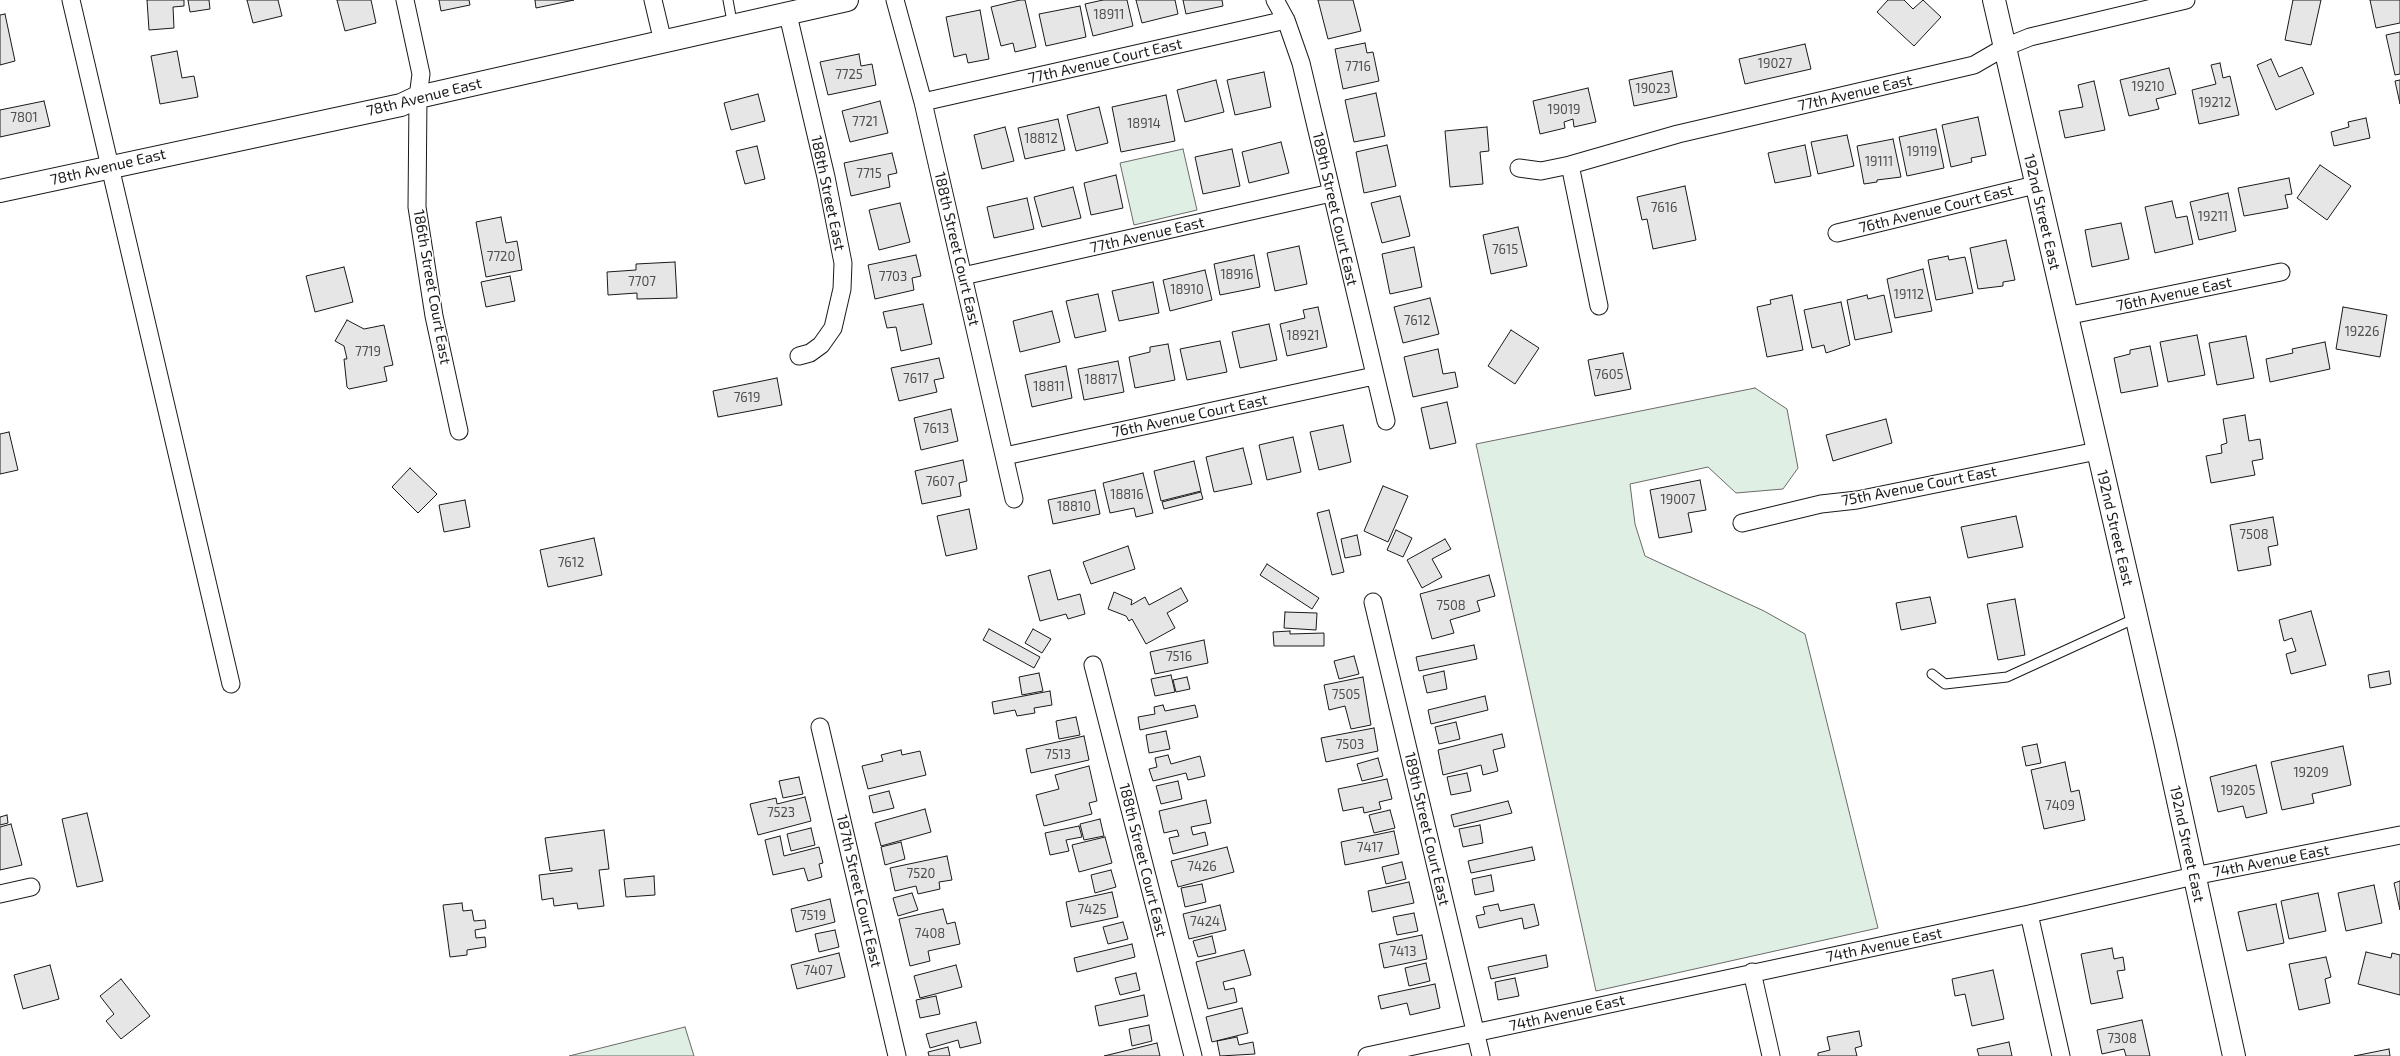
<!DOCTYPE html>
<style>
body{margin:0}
canvas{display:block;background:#fff}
</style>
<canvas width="2400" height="1056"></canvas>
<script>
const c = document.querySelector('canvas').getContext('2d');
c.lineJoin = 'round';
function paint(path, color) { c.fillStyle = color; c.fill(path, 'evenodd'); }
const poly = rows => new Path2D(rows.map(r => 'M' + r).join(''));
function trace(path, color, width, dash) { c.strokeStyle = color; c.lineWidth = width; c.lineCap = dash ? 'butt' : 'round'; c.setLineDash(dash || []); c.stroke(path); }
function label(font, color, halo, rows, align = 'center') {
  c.font = font + ' "Exo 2",sans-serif'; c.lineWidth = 3; c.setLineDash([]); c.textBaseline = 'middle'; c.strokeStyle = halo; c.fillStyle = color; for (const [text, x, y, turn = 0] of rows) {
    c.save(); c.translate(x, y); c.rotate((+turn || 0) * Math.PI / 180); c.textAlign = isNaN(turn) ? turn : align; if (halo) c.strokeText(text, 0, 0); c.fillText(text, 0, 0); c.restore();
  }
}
const green = poly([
 [1183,149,1197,210,1134,225,1120,163,1183,149],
 [1755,388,1787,409,1798,468,1783,489,1736,493,1708,467,1630,484,1635,524,1645,556,1764,611,1805,634,1878,928,1596,991,1476,444,1755,388],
 [685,1027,694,1056,569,1056,685,1027]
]);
const building = poly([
 [147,0,184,0,184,6,173,7,174,28,149,30,147,0],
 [188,0,209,0,210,9,190,12,188,0],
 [247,0,278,0,282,16,253,23,247,0],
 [337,0,371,0,376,23,345,31,337,0],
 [439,0,469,0,470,5,441,11,439,0],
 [535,0,574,0,536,8,535,0],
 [1020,0,1025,0,1036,47,1015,52,1013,43,1001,46,991,7,1020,0],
 [1103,0,1127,0,1133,26,1093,36,1085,4,1103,0],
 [1136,0,1175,0,1178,14,1142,23,1136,0],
 [1183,0,1222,0,1223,6,1186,14,1183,0],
 [1318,0,1353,0,1361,31,1328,39,1318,0],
 [1888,0,1904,0,1913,9,1923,0,1941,17,1914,46,1877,12,1888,0],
 [2293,0,2321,0,2311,45,2285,40,2293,0],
 [2370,0,2400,0,2400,23,2376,28,2370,0],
 [1080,6,1086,37,1046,46,1039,14,1080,6],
 [980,10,989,59,968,63,966,54,954,57,946,17,980,10],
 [5,14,15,61,0,65,0,15,5,14],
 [2400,32,2400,74,2395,75,2386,35,2400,32],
 [1365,43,1367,53,1373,52,1379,81,1343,89,1335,49,1365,43],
 [1805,44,1811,69,1745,84,1739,59,1805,44],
 [177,51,182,78,194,76,198,97,160,104,151,56,177,51],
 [859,54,861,66,872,64,876,85,828,95,820,62,859,54],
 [2271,59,2279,77,2302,67,2314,94,2276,110,2257,65,2271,59],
 [2220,63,2223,78,2230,76,2239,115,2199,124,2192,90,2216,84,2211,65,2220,63],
 [2169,68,2176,94,2156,99,2159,109,2129,116,2120,80,2169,68],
 [1672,71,1677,97,1634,106,1629,80,1672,71],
 [1264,72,1271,107,1235,115,1227,80,1264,72],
 [1216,80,1224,112,1185,122,1177,90,1216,80],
 [2400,80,2400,104,2395,81,2400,80],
 [2094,81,2105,130,2065,138,2059,111,2083,107,2078,85,2094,81],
 [1588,88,1596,122,1574,127,1573,119,1564,122,1565,128,1540,134,1533,101,1588,88],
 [1376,93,1385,136,1354,142,1345,100,1376,93],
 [758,94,765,121,731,130,724,103,758,94],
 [1166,95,1175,141,1121,152,1112,107,1166,95],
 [44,101,50,126,0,137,0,110,44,101],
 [880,101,888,133,850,142,842,111,880,101],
 [1099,107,1108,143,1076,151,1067,115,1099,107],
 [1978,117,1986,155,1971,158,1972,162,1951,167,1942,125,1978,117],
 [2366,118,2370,138,2334,146,2331,132,2349,127,2348,122,2366,118],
 [1058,119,1065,150,1025,159,1018,128,1058,119],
 [1005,127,1014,161,982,169,974,135,1005,127],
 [1487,127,1489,151,1480,152,1483,184,1450,187,1445,131,1487,127],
 [1936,129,1944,168,1907,176,1899,137,1936,129],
 [1847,135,1854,166,1818,174,1811,142,1847,135],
 [1893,139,1901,177,1877,180,1877,182,1864,184,1857,146,1893,139],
 [1281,142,1289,173,1249,183,1242,152,1281,142],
 [1387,145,1396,186,1364,193,1356,152,1387,145],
 [1805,145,1811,176,1775,183,1768,153,1805,145],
 [757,146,765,179,745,184,736,151,757,146],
 [1232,149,1240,186,1203,194,1195,157,1232,149],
 [892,153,897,173,888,175,890,187,851,196,844,163,892,153],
 [2320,165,2351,186,2327,220,2297,198,2320,165],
 [1116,175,1123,208,1091,215,1084,183,1116,175],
 [2289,178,2292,194,2285,195,2288,208,2244,216,2238,188,2289,178],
 [1685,186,1696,240,1653,249,1647,219,1642,220,1637,197,1685,186],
 [1073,187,1081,218,1042,227,1034,197,1073,187],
 [2228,193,2236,231,2199,240,2190,202,2228,193],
 [1400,196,1410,236,1382,243,1371,203,1400,196],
 [1027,198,1034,229,994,238,987,207,1027,198],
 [2172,201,2176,218,2187,216,2193,244,2155,253,2145,207,2172,201],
 [900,203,910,242,879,250,869,210,900,203],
 [501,217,506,243,517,241,522,270,486,277,476,222,501,217],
 [2121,223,2129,259,2092,267,2085,230,2121,223],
 [1518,227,1527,266,1491,274,1483,235,1518,227],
 [2006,240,2015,280,2003,282,2003,286,1978,289,1970,248,2006,240],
 [1299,246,1307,284,1275,291,1267,253,1299,246],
 [1414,247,1422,287,1390,294,1382,254,1414,247],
 [916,255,921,276,912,278,914,290,875,299,868,265,916,255],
 [1254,255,1260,287,1220,295,1214,264,1254,255],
 [1948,256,1949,260,1965,257,1973,293,1936,300,1928,260,1948,256],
 [675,262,677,298,637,299,637,293,608,295,607,272,636,270,636,264,675,262],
 [344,267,353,302,315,312,306,276,344,267],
 [1923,269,1932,311,1895,318,1887,279,1923,269],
 [1205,270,1212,300,1170,311,1163,280,1205,270],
 [510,276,515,301,486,307,481,282,510,276],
 [1153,282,1159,313,1119,321,1112,291,1153,282],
 [1098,294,1106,331,1075,338,1066,301,1098,294],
 [1792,295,1803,350,1767,357,1757,307,1771,304,1770,300,1792,295],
 [1867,295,1868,299,1884,295,1892,332,1855,340,1847,300,1867,295],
 [1430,298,1439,334,1403,343,1394,307,1430,298],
 [1841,302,1850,345,1826,353,1824,345,1812,348,1804,310,1841,302],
 [923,304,932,344,901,351,896,327,887,328,883,312,923,304],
 [1318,307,1327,347,1287,356,1280,324,1305,318,1303,310,1318,307],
 [2343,307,2387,315,2380,357,2336,349,2343,307],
 [1052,311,1060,342,1020,352,1013,321,1052,311],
 [347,320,364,329,384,325,393,365,384,367,387,381,349,389,347,387,344,359,347,359,344,346,335,341,347,320],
 [1269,324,1277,360,1240,368,1232,332,1269,324],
 [1511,330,1539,348,1515,384,1488,366,1511,330],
 [2197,335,2205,375,2168,382,2160,342,2197,335],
 [2246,336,2254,378,2217,385,2209,343,2246,336],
 [1220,341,1227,372,1187,380,1180,349,1220,341],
 [2325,342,2330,369,2270,382,2266,359,2293,353,2292,349,2325,342],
 [1168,344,1175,380,1135,388,1129,357,1150,352,1150,347,1168,344],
 [2150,346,2158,386,2121,393,2114,358,2130,354,2130,350,2150,346],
 [1438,349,1443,374,1455,372,1458,387,1413,397,1404,357,1438,349],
 [1623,353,1631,389,1595,396,1588,360,1623,353],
 [939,358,944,378,934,380,937,392,899,401,891,368,939,358],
 [1118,361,1124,392,1084,400,1078,369,1118,361],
 [1066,366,1072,398,1032,407,1025,375,1066,366],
 [777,378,782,405,718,417,713,391,777,378],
 [1447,402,1456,443,1430,449,1421,408,1447,402],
 [951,409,958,441,921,450,914,418,951,409],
 [2245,415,2249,441,2260,439,2263,459,2252,461,2255,475,2211,483,2206,456,2222,453,2221,445,2227,443,2223,419,2245,415],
 [1886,419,1892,443,1833,461,1826,435,1886,419],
 [1343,425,1351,462,1319,470,1310,432,1343,425],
 [9,432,18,470,0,474,0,434,9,432],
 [1293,437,1301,472,1267,480,1259,445,1293,437],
 [1243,448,1252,484,1214,492,1206,457,1243,448],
 [963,460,967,481,959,483,961,496,922,504,915,471,963,460],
 [1194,461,1201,491,1161,501,1154,471,1194,461],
 [410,468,437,494,418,513,392,487,410,468],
 [1143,473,1153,513,1136,517,1134,508,1110,513,1103,483,1143,473],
 [1700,480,1706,510,1688,513,1692,532,1659,538,1650,490,1700,480],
 [1383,486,1408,496,1388,542,1364,531,1383,486],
 [1095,490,1100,514,1053,524,1048,500,1095,490],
 [1201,492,1203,499,1164,509,1162,502,1201,492],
 [465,500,470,527,444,532,439,505,465,500],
 [969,509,977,549,946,556,937,516,969,509],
 [1329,510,1344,572,1332,575,1317,513,1329,510],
 [2016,516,2023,547,1968,558,1961,527,2016,516],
 [2273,517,2278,545,2268,547,2271,565,2238,571,2230,525,2273,517],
 [1396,530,1412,538,1403,557,1387,550,1396,530],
 [1357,535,1361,555,1345,558,1341,539,1357,535],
 [594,538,602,575,548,587,540,550,594,538],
 [1445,539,1451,549,1432,559,1442,577,1422,588,1407,560,1445,539],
 [1128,546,1135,569,1091,584,1083,562,1128,546],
 [1267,564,1319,598,1312,609,1260,575,1267,564],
 [1050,570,1058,600,1080,594,1085,614,1068,619,1066,614,1040,621,1028,576,1050,570],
 [1489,575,1495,596,1477,601,1480,611,1450,620,1454,633,1432,639,1420,594,1489,575],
 [1181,588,1188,601,1167,613,1175,628,1146,644,1132,619,1129,621,1126,616,1108,609,1114,592,1132,600,1131,605,1145,597,1149,605,1181,588],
 [1930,597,1936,623,1901,630,1896,603,1930,597],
 [2015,599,2025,655,1998,660,1987,604,2015,599],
 [2311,611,2326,665,2291,674,2286,654,2296,651,2292,638,2284,641,2279,620,2311,611],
 [1285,612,1317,613,1316,630,1284,628,1285,612],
 [989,629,1040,657,1034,668,983,640,989,629],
 [1033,629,1051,639,1042,653,1025,643,1033,629],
 [1290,631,1290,634,1324,633,1324,646,1274,646,1273,632,1290,631],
 [1204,640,1208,663,1155,674,1150,652,1204,640],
 [1474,645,1477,659,1419,671,1416,657,1474,645],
 [1354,656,1359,674,1339,679,1334,661,1354,656],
 [1444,671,1447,689,1427,693,1423,676,1444,671],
 [2389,671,2391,684,2370,688,2368,675,2389,671],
 [1039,673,1043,691,1022,695,1019,677,1039,673],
 [1171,675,1175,692,1155,696,1151,679,1171,675],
 [1187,677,1190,689,1176,692,1173,680,1187,677],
 [1363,677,1371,725,1351,729,1345,706,1329,710,1324,685,1363,677],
 [1050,691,1052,705,1034,708,1035,713,1017,716,1015,710,994,714,992,702,1050,691],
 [1485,696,1488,710,1431,724,1428,710,1485,696],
 [1163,705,1165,711,1195,705,1198,717,1140,730,1138,717,1155,714,1154,707,1163,705],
 [1076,717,1080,735,1059,739,1056,721,1076,717],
 [1456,722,1460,739,1439,744,1435,727,1456,722],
 [1374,728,1378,751,1326,762,1321,738,1374,728],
 [1166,731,1170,749,1149,753,1146,735,1166,731],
 [1502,734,1505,747,1493,750,1498,771,1483,775,1481,765,1443,775,1438,750,1502,734],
 [1084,736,1089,760,1031,773,1026,749,1084,736],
 [2037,744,2041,763,2026,766,2022,747,2037,744],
 [2343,746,2351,785,2312,794,2314,803,2282,810,2271,762,2343,746],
 [901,750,902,755,920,751,926,775,868,789,862,766,883,761,881,755,901,750],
 [1168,755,1171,764,1200,756,1205,776,1188,780,1186,773,1153,781,1149,769,1157,767,1155,758,1168,755],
 [1378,758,1383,776,1362,781,1357,764,1378,758],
 [2065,762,2071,792,2079,790,2085,820,2044,829,2031,770,2065,762],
 [2256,765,2267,813,2246,818,2243,806,2218,812,2210,777,2256,765],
 [1089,766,1097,801,1089,803,1092,814,1044,826,1036,795,1059,789,1055,775,1089,766],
 [1467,773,1471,791,1451,795,1447,777,1467,773],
 [799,777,803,794,783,798,779,781,799,777],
 [1387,779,1392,799,1379,802,1381,809,1364,813,1363,807,1343,811,1338,789,1387,779],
 [1178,781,1182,799,1161,804,1156,786,1178,781],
 [889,791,894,808,873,813,869,796,889,791],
 [805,797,811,821,758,835,750,804,776,798,777,804,805,797],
 [1206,800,1211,823,1191,827,1193,835,1205,832,1208,845,1173,854,1169,838,1179,836,1177,830,1164,833,1159,811,1206,800],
 [1508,801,1512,813,1454,827,1451,815,1508,801],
 [925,809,931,832,881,846,875,823,925,809],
 [1390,810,1395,828,1374,833,1369,815,1390,810],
 [87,813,103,881,77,887,62,819,87,813],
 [7,815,8,823,0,825,0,817,7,815],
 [1100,819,1104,836,1084,840,1080,824,1100,819],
 [11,824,22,865,0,870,0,827,11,824],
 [1480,825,1483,843,1463,847,1459,829,1480,825],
 [1079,826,1082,837,1066,840,1069,851,1050,855,1045,833,1079,826],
 [811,828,815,845,791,851,787,834,811,828],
 [604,830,609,869,599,870,604,906,578,909,577,903,554,906,553,898,542,900,539,875,572,871,572,868,550,871,545,838,604,830],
 [1394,831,1399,854,1345,865,1341,842,1394,831],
 [780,836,784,856,819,847,823,863,819,864,822,877,808,881,804,868,773,875,765,840,780,836],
 [1105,837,1112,863,1079,872,1072,845,1105,837],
 [901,842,905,859,885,865,881,847,901,842],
 [1227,847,1234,872,1178,887,1171,861,1227,847],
 [1532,847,1535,860,1471,873,1468,861,1532,847],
 [947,856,952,880,939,882,940,889,918,894,916,886,895,891,890,868,947,856],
 [1402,862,1406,879,1386,884,1382,867,1402,862],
 [1111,870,1116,887,1095,893,1091,875,1111,870],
 [1491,875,1494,891,1475,895,1472,879,1491,875],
 [654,876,655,895,626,897,624,879,654,876],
 [2400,881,2400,910,2394,883,2400,881],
 [1409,882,1414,903,1372,912,1368,891,1409,882],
 [1202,884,1206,902,1185,907,1181,888,1202,884],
 [2374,885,2382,923,2346,931,2338,893,2374,885],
 [1112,892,1118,917,1071,927,1066,902,1112,892],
 [912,893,918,910,898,916,893,898,912,893],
 [2318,893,2326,931,2289,939,2281,901,2318,893],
 [830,899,835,922,796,932,791,909,830,899],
 [462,903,463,911,472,910,474,921,485,920,486,928,475,930,476,938,485,937,486,947,467,950,467,955,450,957,443,905,462,903],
 [1498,904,1500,911,1534,904,1539,925,1524,929,1522,918,1479,928,1476,916,1485,914,1483,907,1498,904],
 [2276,904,2284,943,2247,951,2238,912,2276,904],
 [1220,905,1226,930,1189,939,1183,914,1220,905],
 [943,909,947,924,955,922,960,944,928,951,930,961,910,966,899,919,943,909],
 [1414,913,1418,931,1397,935,1393,917,1414,913],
 [1123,922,1128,939,1108,944,1103,927,1123,922],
 [835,930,839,947,819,952,815,934,835,930],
 [1422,935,1427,959,1384,968,1379,944,1422,935],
 [1212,936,1216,953,1198,957,1193,941,1212,936],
 [1132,944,1135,957,1077,972,1074,958,1132,944],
 [2112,948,2114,959,2123,957,2125,970,2117,971,2123,998,2091,1004,2081,954,2112,948],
 [1244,950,1251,975,1223,982,1225,990,1234,988,1237,1002,1208,1009,1196,962,1244,950],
 [2366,952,2391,958,2392,953,2400,955,2400,995,2358,984,2366,952],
 [839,953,845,977,797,989,791,965,839,953],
 [1546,955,1548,967,1491,979,1488,967,1546,955],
 [2326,957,2331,977,2325,979,2330,1003,2299,1010,2289,964,2326,957],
 [1426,963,1430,981,1409,986,1405,968,1426,963],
 [50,965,59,999,23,1009,14,975,50,965],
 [956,965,962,987,920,998,914,976,956,965],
 [1993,970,2004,1019,1972,1026,1965,994,1955,996,1952,979,1993,970],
 [1136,973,1140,990,1120,995,1115,978,1136,973],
 [1515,978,1519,996,1498,1000,1495,982,1515,978],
 [121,979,150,1016,121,1039,106,1021,114,1014,100,996,121,979],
 [1435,984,1440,1008,1410,1015,1407,1003,1381,1009,1378,996,1435,984],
 [1144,995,1148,1016,1099,1026,1095,1006,1144,995],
 [936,996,940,1014,920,1018,916,1000,936,996],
 [1242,1008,1248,1033,1212,1042,1206,1017,1242,1008],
 [2142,1020,2150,1056,2126,1056,2124,1049,2102,1054,2097,1030,2142,1020],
 [976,1022,981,1043,960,1048,958,1040,930,1048,926,1034,976,1022],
 [1149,1025,1152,1041,1132,1046,1129,1029,1149,1025],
 [1859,1031,1862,1046,1855,1048,1857,1056,1818,1056,1818,1053,1830,1050,1827,1037,1859,1031],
 [1237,1037,1239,1045,1253,1042,1255,1054,1220,1056,1217,1041,1237,1037],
 [2009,1042,2012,1056,1979,1056,1977,1049,2009,1042],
 [1157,1043,1160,1056,1104,1056,1157,1043],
 [948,1047,950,1056,929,1056,928,1052,948,1047],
 [2389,1049,2390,1056,2354,1056,2389,1049]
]);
const service = poly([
 [728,0,733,27],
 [1932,674,1945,684,2007,677,2136,618]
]);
const minor = poly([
 [71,0,231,684],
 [405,0,421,74,418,97,417,207,434,316,459,431],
 [653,0,663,42],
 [895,0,923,102,1014,499],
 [1275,0,1286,20,1301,63,1386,421],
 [788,15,826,177,843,263,842,289,833,328,821,345,810,353,799,356],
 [923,102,1286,20],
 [1570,165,1599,306],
 [1519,168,1541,171,1570,165,1678,134,1974,65,2005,47,2030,37,2186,0],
 [1837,233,2035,185],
 [963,276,1331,193],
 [2066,316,2281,272],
 [1005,456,1374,376],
 [1742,523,1821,504,1857,500,2097,451],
 [1373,602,1481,1056],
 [1093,665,1193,1056],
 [820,727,897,1056],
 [0,894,31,887],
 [2029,914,2061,1056],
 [1752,972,1771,1056],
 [1367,1056,2029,914,2194,876,2400,835]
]);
const tertiary = poly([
 [1994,0,2165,741,2234,1056],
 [0,191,401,105,418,97,847,0]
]);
const numberNames = [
 ["18911",1109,15],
 ["19027",1775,64],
 ["7716",1358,67],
 ["7725",849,75],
 ["19210",2148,87],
 ["19023",1653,89],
 ["19212",2215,103],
 ["19019",1564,110],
 ["7801",24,118],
 ["7721",865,122],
 ["18914",1144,124],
 ["18812",1041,139],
 ["19119",1922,152],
 ["19111",1879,162],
 ["7715",869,174],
 ["7616",1664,208],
 ["19211",2213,217],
 ["7615",1505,250],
 ["7720",501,257],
 ["18916",1237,275],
 ["7703",893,277],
 ["7707",642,282],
 ["18910",1187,290],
 ["19112",1909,295],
 ["7612",1417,321],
 ["19226",2362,332],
 ["18921",1303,336],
 ["7719",368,352],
 ["7605",1609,375],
 ["7617",916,379],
 ["18817",1101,380],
 ["18811",1049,387],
 ["7619",747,398],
 ["7613",936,429],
 ["7607",940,482],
 ["18816",1127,495],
 ["19007",1678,500],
 ["18810",1074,507],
 ["7508",2254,535],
 ["7612",571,563],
 ["7508",1451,606],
 ["7516",1179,657],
 ["7505",1346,695],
 ["7503",1350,745],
 ["7513",1058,755],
 ["19209",2311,773],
 ["19205",2238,791],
 ["7409",2060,806],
 ["7523",781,813],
 ["7417",1370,848],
 ["7426",1202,867],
 ["7520",921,874],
 ["7425",1092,910],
 ["7519",813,916],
 ["7424",1205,922],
 ["7408",930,934],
 ["7413",1403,952],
 ["7407",818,971],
 ["7308",2122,1039]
];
const streetNames = [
 ["77th Avenue Court East",1105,61,-13],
 ["77th Avenue East",1855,93,-13],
 ["78th Avenue East",424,97,-14],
 ["78th Avenue East",108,167,-13],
 ["188th Street East",828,193,78],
 ["189th Street Court East",1335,209,77],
 ["76th Avenue Court East",1936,209,-14],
 ["192nd Street East",2042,212,77],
 ["77th Avenue East",1147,235,-13],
 ["188th Street Court East",957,249,77],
 ["186th Street Court East",432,287,80],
 ["76th Avenue East",2174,294,-12],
 ["76th Avenue Court East",1190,416,-12],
 ["75th Avenue Court East",1919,486,-11],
 ["192nd Street East",2115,528,77],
 ["189th Street Court East",1427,829,77],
 ["192nd Street East",2187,844,78],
 ["188th Street Court East",1143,860,76],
 ["74th Avenue East",2271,861,-11],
 ["187th Street Court East",859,891,77],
 ["74th Avenue East",1884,945,-12],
 ["74th Avenue East",1567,1013,-13]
];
paint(green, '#e0efe3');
trace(green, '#6a6a6a', 1);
paint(building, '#e6e6e6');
trace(building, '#1a1a1a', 1);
trace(service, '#1a1a1a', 11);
trace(minor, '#1a1a1a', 19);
trace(tertiary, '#1a1a1a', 24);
trace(service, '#fff', 9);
trace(minor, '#fff', 17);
trace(tertiary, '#fff', 22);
label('13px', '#4d4d4d', null, numberNames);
label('15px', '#1a1a1a', '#fff', streetNames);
</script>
